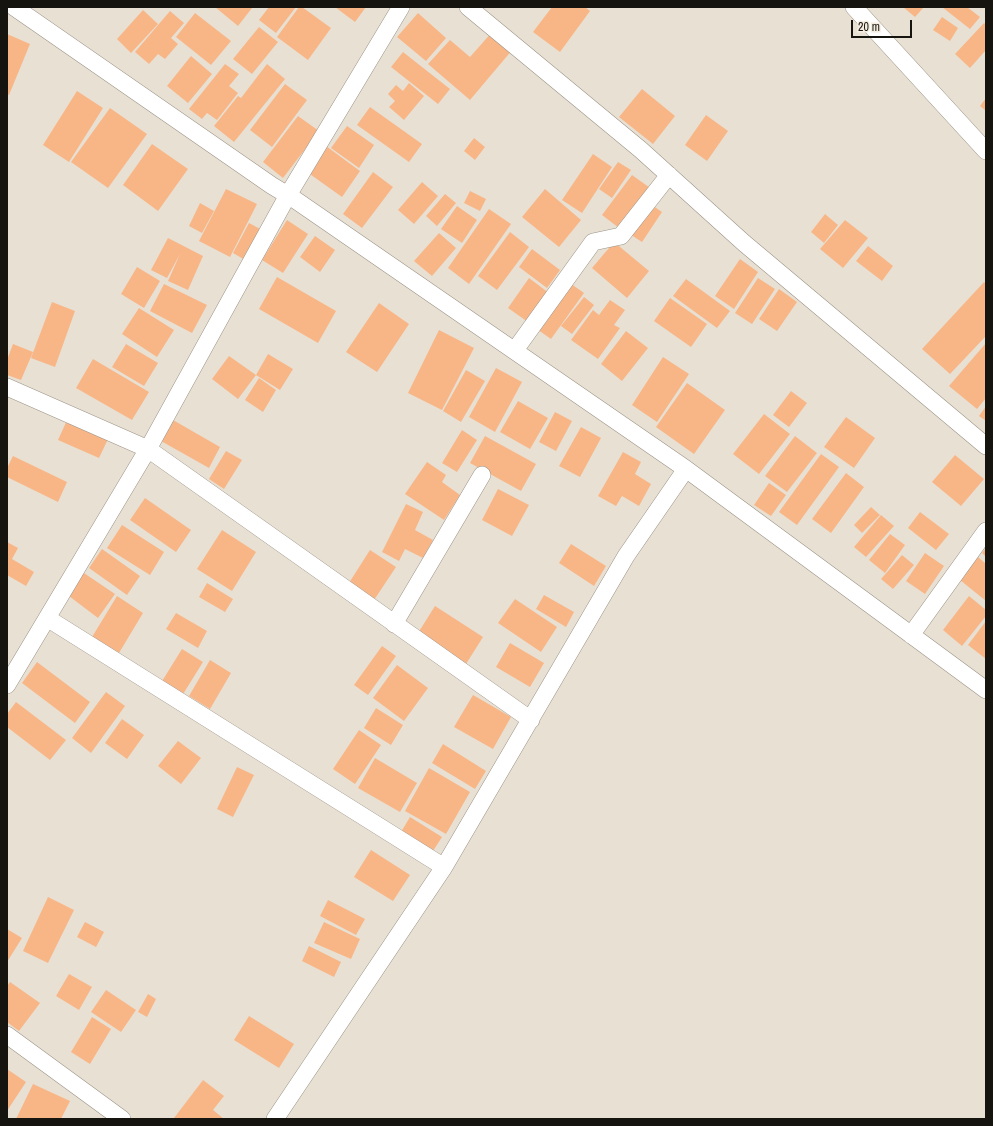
<!DOCTYPE html>
<style>
body{margin:0}
#map{position:relative;width:993px;height:1126px;overflow:hidden;background:#e8e0d3;font-family:"Archivo Narrow",sans-serif}
canvas{display:block}
.frame{position:absolute;inset:0;border:8px solid #16140f;pointer-events:none}
.scale{position:absolute;left:851px;top:20px;width:61px;height:18px;box-sizing:border-box;border:2px solid #16140f;border-top:0;padding-left:5px;font-size:12px;line-height:14px;white-space:nowrap;color:#16140f;-webkit-text-stroke:3px #f5ede0;paint-order:stroke}
</style>
<div id="map">
<canvas width="993" height="1126"></canvas>
<div class="frame"></div>
<div class="scale">20 m</div>
</div>
<script>
const c = document.querySelector('canvas').getContext('2d');
c.lineJoin = 'round';
function paint(path, color) { c.fillStyle = color; c.fill(path, 'evenodd'); }
const poly = rows => new Path2D(rows.map(r => 'M' + r).join(''));
function trace(path, color, width, dash) { c.strokeStyle = color; c.lineWidth = width; c.lineCap = dash ? 'butt' : 'round'; c.setLineDash(dash || []); c.stroke(path); }
const building = poly([
 [215,7,251,7,252,8,238,26],
 [269,7,296,7,276,33,259,20],
 [299,7,302,7,331,28,308,60,277,37],
 [335,7,366,7,355,22],
 [552,7,585,7,590,11,560,52,533,32],
 [903,7,924,7,915,17],
 [942,7,967,7,980,17,970,29],
 [143,10,158,24,131,53,117,39],
 [170,11,184,23,171,38,178,44,165,59,158,54,149,64,135,52],
 [195,13,231,41,211,65,176,37],
 [418,13,446,38,426,61,397,37],
 [942,17,958,28,950,41,933,30],
 [984,23,986,25,986,50,970,68,955,54],
 [259,27,278,42,252,74,233,59],
 [493,31,513,49,470,100,428,64,450,40,470,57],
 [7,34,30,44,9,95,7,94],
 [403,52,450,89,438,104,391,67],
 [191,56,212,74,188,103,167,86],
 [225,64,239,74,229,86,238,93,217,120,207,113,202,119,189,109],
 [267,64,285,79,234,142,214,126,238,96,241,98],
 [409,83,424,96,404,120,389,107,395,101,388,94,396,85,403,91],
 [285,84,307,100,272,147,250,130],
 [642,89,675,116,653,144,619,117],
 [77,91,103,108,69,162,43,145],
 [986,98,986,111,980,106],
 [370,107,422,144,409,162,357,125],
 [110,108,147,134,108,188,71,162],
 [706,115,728,131,707,161,685,145],
 [298,116,319,131,283,178,263,162],
 [347,126,374,145,359,168,331,148],
 [474,138,485,147,475,160,464,151],
 [152,144,188,169,158,211,123,185],
 [326,146,360,171,342,197,307,172],
 [593,154,612,167,582,213,562,200],
 [618,162,631,170,612,198,599,189],
 [373,172,393,187,362,228,343,214],
 [632,175,653,190,623,231,602,215],
 [422,182,438,196,414,224,398,210],
 [226,189,257,204,230,257,199,241],
 [545,189,581,220,559,247,522,217],
 [470,191,486,199,480,211,464,203],
 [445,194,456,203,437,226,426,216],
 [200,203,214,211,202,233,189,226],
 [649,203,662,212,642,242,628,233],
 [457,206,477,220,462,243,441,229],
 [489,209,511,224,469,284,448,268],
 [825,214,838,225,824,243,811,232],
 [287,220,308,234,283,273,262,260],
 [845,220,868,238,843,268,820,249],
 [249,223,262,230,245,260,233,253],
 [510,232,529,247,497,290,478,276],
 [439,233,456,248,432,276,414,261],
 [315,236,335,250,320,272,300,257],
 [168,238,203,256,188,290,168,281,180,254,167,278,151,270],
 [614,242,649,271,627,298,592,268],
 [868,246,893,266,882,281,856,261],
 [532,249,560,270,547,288,519,267],
 [740,259,758,272,734,309,715,296],
 [137,267,160,281,144,308,121,294],
 [277,277,336,311,318,343,259,309],
 [529,278,549,293,528,322,508,308],
 [758,278,775,289,752,324,735,313],
 [686,279,730,311,717,328,673,296],
 [567,281,584,293,551,339,534,327],
 [984,282,986,284,986,336,950,374,922,349],
 [164,284,207,305,192,333,150,311],
 [779,289,797,302,777,331,759,319],
 [584,297,594,305,572,334,561,326],
 [670,298,707,324,691,347,654,321],
 [610,300,625,310,614,325,620,328,598,359,571,340,593,310,599,315],
 [52,302,75,311,55,367,31,358],
 [379,303,409,324,377,372,346,352],
 [139,308,174,330,157,357,122,334],
 [439,330,474,348,442,410,408,393],
 [626,331,648,348,622,381,601,364],
 [986,343,986,398,977,409,949,386],
 [13,344,33,352,21,380,7,375,7,360],
 [126,344,158,363,144,386,112,367],
 [268,354,293,369,280,390,256,375],
 [229,356,256,375,238,399,212,379],
 [663,357,689,374,657,422,632,405],
 [93,359,149,392,132,420,76,388],
 [496,368,522,382,495,432,469,417],
 [466,370,485,381,461,422,443,411],
 [259,378,276,390,263,412,245,400],
 [687,383,725,410,694,454,656,427],
 [791,391,807,403,789,427,773,415],
 [518,401,548,418,530,449,500,432],
 [986,406,986,421,979,416],
 [555,412,572,421,556,451,539,442],
 [764,414,790,434,759,474,733,454],
 [846,417,875,438,854,468,824,447],
 [68,418,109,437,99,458,58,440],
 [173,420,220,447,209,468,161,441],
 [581,427,601,438,580,477,559,466],
 [462,430,477,440,457,472,442,463],
 [485,436,536,464,521,491,470,463],
 [795,436,817,453,787,492,765,476],
 [226,451,242,460,224,489,209,479],
 [623,452,641,462,635,474,651,484,639,506,622,496,616,506,598,496],
 [821,454,839,467,797,525,779,512],
 [955,455,984,479,961,506,932,482],
 [13,456,67,482,58,502,7,477,7,468],
 [427,462,446,475,442,482,460,495,444,520,405,494],
 [846,473,864,487,831,533,812,519],
 [769,483,786,495,771,516,754,505],
 [498,489,529,505,512,536,482,520],
 [145,498,191,530,176,552,130,520],
 [406,504,423,512,415,530,433,540,423,558,405,549,399,561,382,552],
 [871,507,880,515,862,533,854,525],
 [920,512,949,534,936,550,908,528],
 [881,515,894,526,866,557,854,547],
 [122,525,164,552,150,575,107,548],
 [222,530,256,552,232,591,197,569],
 [890,534,905,545,885,573,869,560],
 [7,542,18,548,12,559,34,572,26,586,7,575],
 [571,544,606,566,594,586,559,563],
 [986,548,986,557,982,553],
 [102,549,140,576,127,595,89,568],
 [370,550,396,567,372,603,347,586],
 [925,553,944,566,925,594,906,581],
 [902,555,914,565,893,589,881,579],
 [978,557,986,564,986,601,960,580],
 [78,569,115,594,98,618,65,593],
 [207,583,233,599,225,612,199,597],
 [544,595,574,612,566,627,536,609],
 [117,596,143,613,116,658,89,642],
 [969,596,986,610,986,616,962,646,943,630],
 [515,599,557,627,541,652,498,623],
 [435,606,483,637,466,664,418,633],
 [176,613,207,631,198,648,166,629],
 [986,621,986,659,968,645],
 [510,643,544,663,530,687,496,667],
 [382,646,396,656,368,695,354,685],
 [182,649,203,662,180,699,159,686],
 [210,660,231,673,210,709,189,696],
 [37,662,90,702,75,723,22,683],
 [397,665,428,688,404,721,373,698],
 [106,692,125,706,91,753,72,738],
 [473,695,511,717,493,749,454,727],
 [16,702,66,740,50,760,7,727,7,714],
 [376,708,403,725,391,745,364,728],
 [122,719,144,735,127,759,105,743],
 [359,730,381,745,355,784,333,769],
 [178,741,201,758,181,784,158,766],
 [443,744,486,771,475,789,432,763],
 [375,758,417,783,400,812,358,788],
 [237,767,254,775,233,817,217,809],
 [429,768,470,792,446,834,405,811],
 [410,817,442,837,433,851,401,832],
 [371,850,410,875,393,901,354,877],
 [48,897,74,910,48,963,23,951],
 [328,900,365,919,356,935,320,916],
 [85,922,104,932,96,947,77,937],
 [324,922,360,939,351,959,314,943],
 [7,929,22,938,7,962],
 [309,946,341,962,334,977,302,961],
 [69,974,92,987,79,1010,56,996],
 [10,982,40,1003,19,1031,7,1022,7,986],
 [106,990,136,1010,121,1032,91,1012],
 [148,994,156,999,147,1017,138,1012],
 [249,1016,294,1044,279,1068,234,1040],
 [92,1017,111,1029,90,1064,71,1052],
 [7,1069,26,1082,7,1111],
 [203,1080,224,1096,213,1110,224,1119,175,1119,174,1118],
 [33,1084,70,1101,61,1119,16,1119]
]);
const minor = poly([
 [14,7,271,185,294,199,686,469],
 [468,7,641,150,744,243,986,446],
 [854,7,986,151],
 [515,350,593,242,621,236,669,175],
 [7,387,148,449,531,720],
 [47,618,444,867],
 [394,624,482,475],
 [911,635,986,531],
 [7,685,148,449,288,195,401,7],
 [7,1035,122,1119],
 [275,1119,444,867,626,556,686,469,986,690]
]);
paint(building, '#f8b687');
trace(minor, '#9b9387', 18);
trace(minor, '#fff', 17);
</script>
